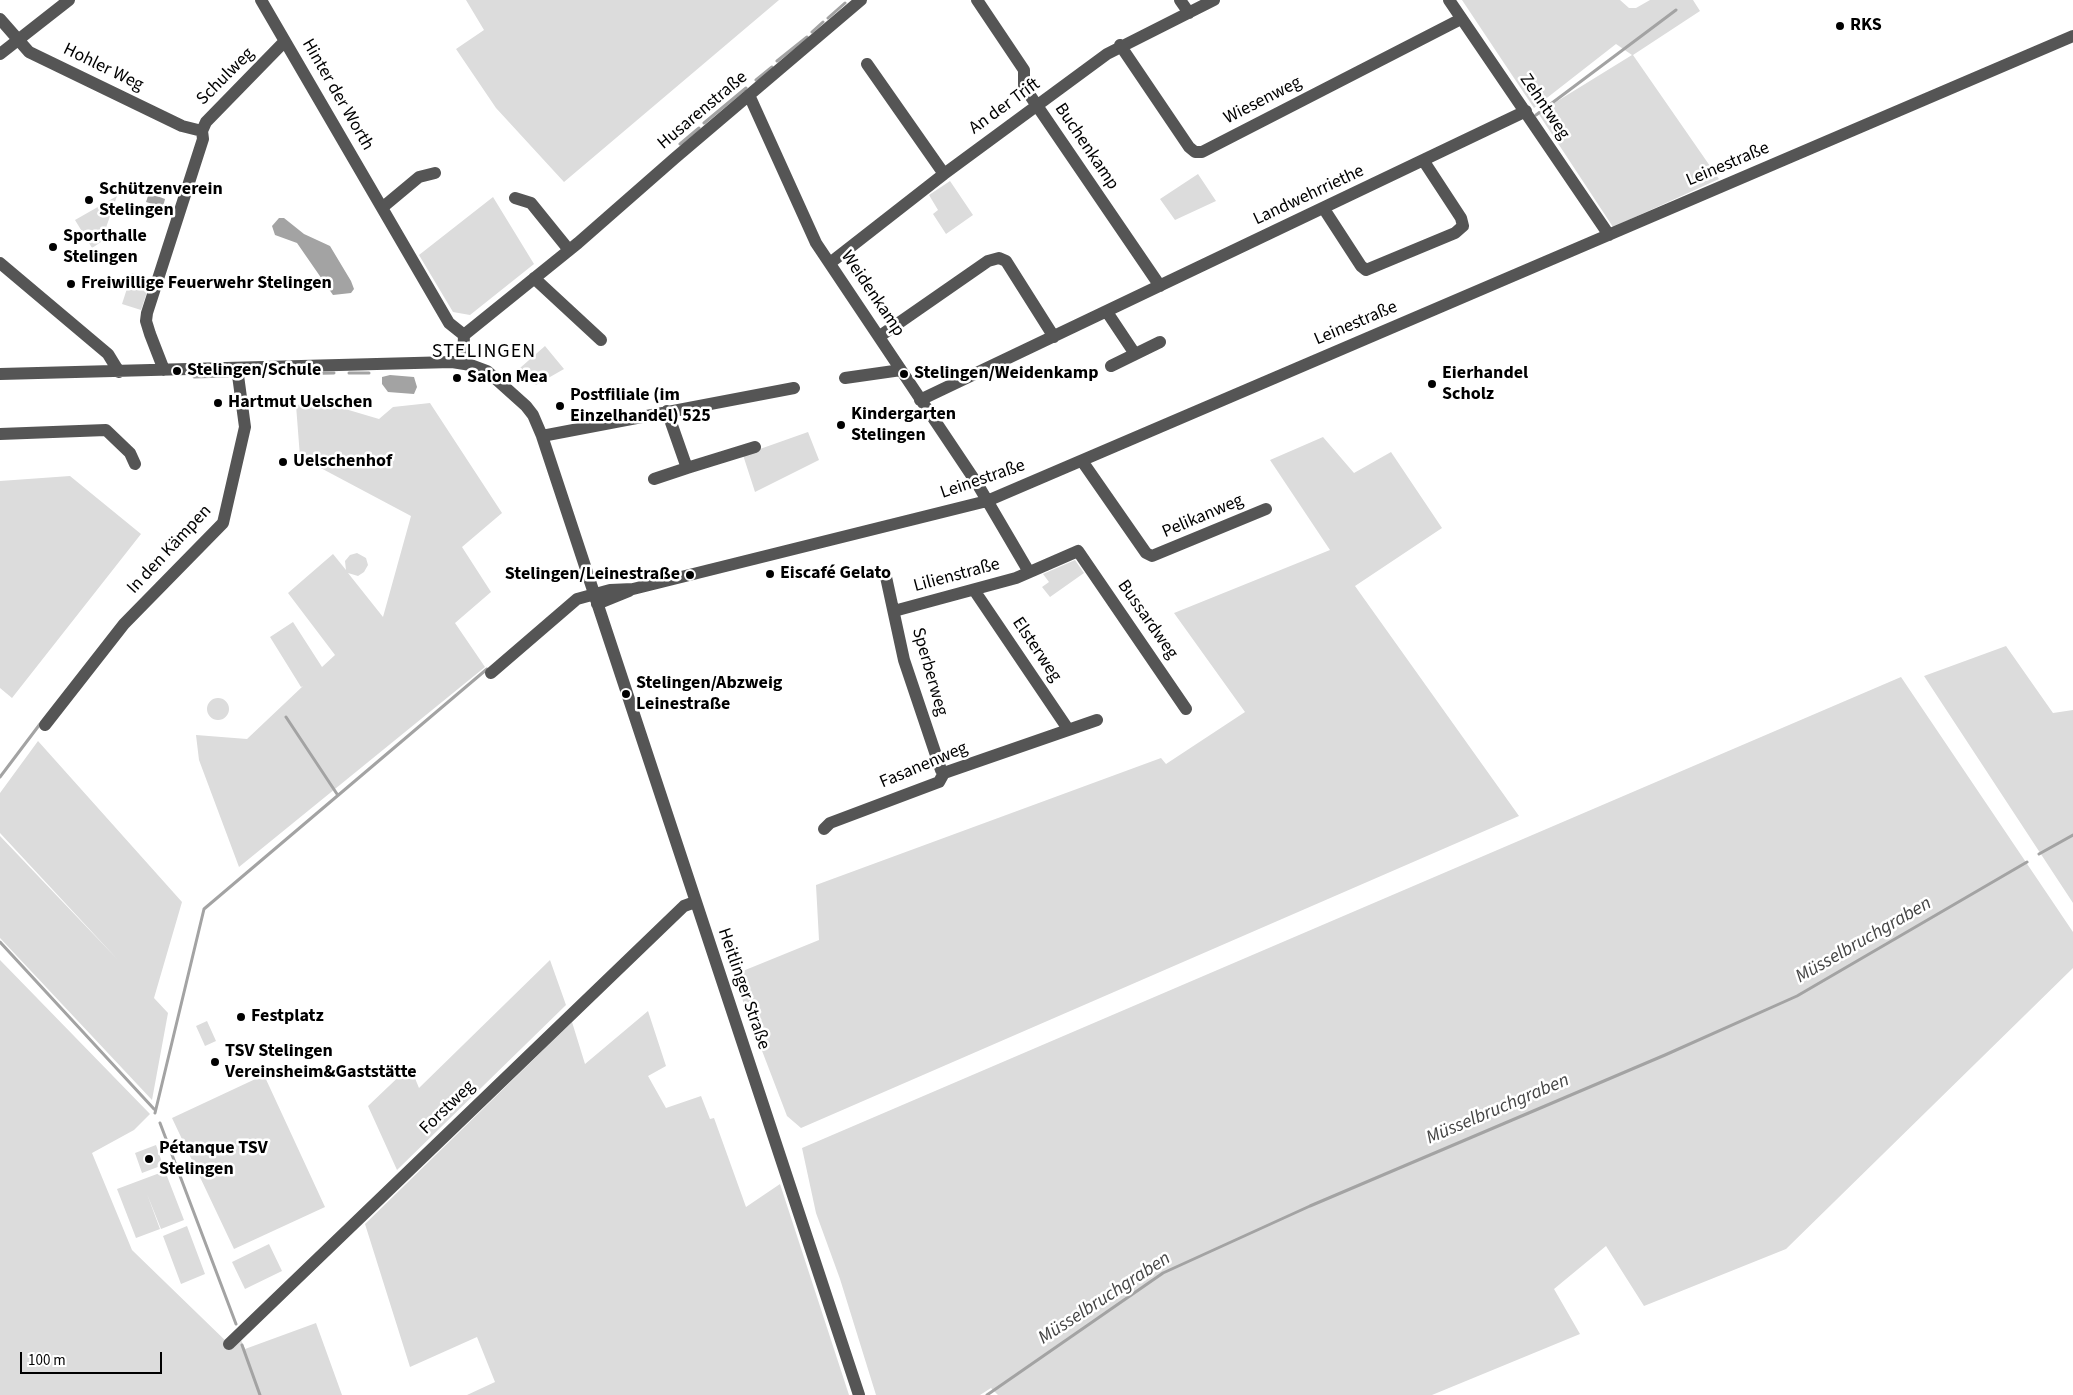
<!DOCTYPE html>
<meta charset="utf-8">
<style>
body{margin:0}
#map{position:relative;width:2073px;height:1395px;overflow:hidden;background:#fff;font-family:"Source Sans 3",sans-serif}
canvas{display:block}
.scale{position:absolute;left:20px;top:1352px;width:142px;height:22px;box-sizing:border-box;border:2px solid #000;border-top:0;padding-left:6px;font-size:15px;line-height:18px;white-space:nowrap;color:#000;-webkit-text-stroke:4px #fff;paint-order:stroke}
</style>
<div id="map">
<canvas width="2073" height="1395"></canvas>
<div class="scale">100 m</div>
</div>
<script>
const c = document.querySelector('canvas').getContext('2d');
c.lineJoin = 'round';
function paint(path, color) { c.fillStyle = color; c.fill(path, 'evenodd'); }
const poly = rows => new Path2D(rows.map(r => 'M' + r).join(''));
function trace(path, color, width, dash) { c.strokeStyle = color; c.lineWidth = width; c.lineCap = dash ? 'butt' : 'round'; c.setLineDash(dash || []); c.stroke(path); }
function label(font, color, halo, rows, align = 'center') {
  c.font = font + ' "Source Sans 3",sans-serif'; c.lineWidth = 5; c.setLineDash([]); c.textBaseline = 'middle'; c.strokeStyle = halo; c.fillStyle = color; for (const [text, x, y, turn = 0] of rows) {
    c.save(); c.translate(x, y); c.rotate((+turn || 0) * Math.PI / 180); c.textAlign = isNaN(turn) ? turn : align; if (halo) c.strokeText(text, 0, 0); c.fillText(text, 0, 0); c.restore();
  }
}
const green = poly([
 [466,0,779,0,564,182,496,108,456,49,484,30],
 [1462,0,1620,0,1629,8,1636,8,1650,0,1693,0,1700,11,1633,55,1719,179,1613,227,1538,113,1632,55,1616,44,1534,108],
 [1198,174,1216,201,1175,220,1160,199],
 [950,181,973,215,946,234,933,214,938,210,929,195],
 [117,196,101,242,92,248,75,220],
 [493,197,534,264,470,315,453,312,419,255],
 [132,273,151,280,141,310,122,304],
 [545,346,564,369,536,385,520,368],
 [325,403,379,419,393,407,430,403,502,513,462,547,491,592,455,623,485,667,239,867,199,760,196,735,247,739,303,686,301,687,270,637,293,622,322,667,335,655,288,593,333,554,346,570,345,561,350,555,357,553,366,558,368,565,364,572,358,576,348,573,383,617,411,516,300,457,296,405],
 [808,432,819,460,755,492,743,455],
 [1323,437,1354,473,1391,452,1442,528,1355,586,1519,816,801,1128,787,1116,733,975,819,940,816,885,1161,758,1166,764,1245,712,1174,613,1330,550,1270,460],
 [70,476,141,534,12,698,0,688,0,481],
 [1075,560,1084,573,1050,597,1042,587,1049,582,1043,574],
 [2006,646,2053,713,2073,710,2073,903,1924,676],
 [1901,677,2073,932,2073,968,1786,1249,1644,1306,1606,1246,1554,1289,1580,1334,1432,1395,998,1395,991,1388,980,1395,876,1395,840,1279,816,1213,802,1148],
 '207 709a11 11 0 1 1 22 0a11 11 0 1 1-22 0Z',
 [38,741,182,902,154,998,168,1013,152,1100,0,938,0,836,119,961,0,833,0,793],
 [0,960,150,1114,134,1130,92,1153,132,1250,232,1347,241,1340,245,1349,316,1323,342,1395,0,1395],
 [550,960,566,1005,397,1170,368,1106,410,1066,419,1088],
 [648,1011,666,1066,648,1076,666,1108,701,1096,710,1119,714,1118,746,1207,780,1184,849,1395,467,1395,495,1382,477,1337,410,1367,365,1224,572,1022,585,1064],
 [207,1021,216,1041,205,1046,196,1026],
 [264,1075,325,1207,234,1249,172,1118],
 [156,1145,163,1165,142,1173,135,1153],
 [165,1171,184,1220,161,1229,147,1194,160,1229,136,1238,117,1189],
 [187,1226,205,1274,181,1284,163,1236],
 [269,1244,282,1271,245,1289,232,1262]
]);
const water = poly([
 [149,193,165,199,163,207,146,202],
 [279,218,284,218,304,234,330,246,351,281,354,289,351,293,333,295,297,243,275,235,272,226],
 [390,375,414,377,417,387,414,394,388,392,382,384,382,377]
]);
const stream = poly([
 [828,18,845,3],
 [812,32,823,22],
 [777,61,807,37],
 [756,80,772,67],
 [1536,115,1676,10],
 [704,123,746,88],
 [680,144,699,128],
 [349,373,369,373],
 [244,375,334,373],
 [194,377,228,376],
 [286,717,337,794],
 [0,777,40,724],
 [2039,854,2073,835],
 [0,942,154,1109],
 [155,1113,204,909,487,669],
 [160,1123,236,1324],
 [242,1345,260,1395],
 [987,1395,1163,1273,1310,1206,1665,1055,1797,996,2027,862]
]);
const minor = poly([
 [261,0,449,323,464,335,463,363],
 [977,0,1024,70,1024,85,1027,91,1160,286],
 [1180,0,1189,13],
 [1449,0,1609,235],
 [0,19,29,52,182,126,202,131],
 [1120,45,1189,147,1195,152,1202,152,1461,19],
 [0,54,69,0],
 [867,64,944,174],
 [749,95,816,243,978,485,1029,572],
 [515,198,531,203,569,250],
 [383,207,419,177,435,173],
 [1324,209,1361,266,1366,270,1455,233,1463,226,1461,218,1423,160],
 [0,263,108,354,119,372],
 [830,263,944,174,1107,54,1214,0],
 [534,278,601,340],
 [1107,312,1135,354],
 [464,335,578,243,675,158,861,0],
 [880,336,988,261,999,258,1006,261,1054,337],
 [1111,366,1160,342],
 [164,370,150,334,146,321,147,313,203,139,202,131,206,122,285,41],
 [0,374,452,362,471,365,487,371,526,406,533,415,542,436,859,1395],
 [845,378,901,370],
 [920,400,1526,111],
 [667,411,687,468,755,447],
 [0,434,106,430,130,453,135,464],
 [542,436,794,388],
 [1082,461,1146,553,1152,556,1266,509],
 [654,479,687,468],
 [886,577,904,660,941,770,944,773],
 [974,590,1068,729],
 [597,604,629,591],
 [894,611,1016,578,1078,551,1186,709],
 [491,673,577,599,610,590,633,589,987,501,2073,36],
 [45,725,124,624,223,523,245,427,237,368],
 [944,773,1097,720],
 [824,829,830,823,939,782,944,773],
 [229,1344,684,906,695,902]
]);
const markers = [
 [1840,26,5,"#000"],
 [89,200,5,"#000"],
 [53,247,5,"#000"],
 [71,284,5,"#000"],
 [177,371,5,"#000"],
 [904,374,5,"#000"],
 [457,378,5,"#000"],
 [1432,384,5,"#000"],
 [218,403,5,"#000"],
 [560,406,5,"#000"],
 [841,425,5,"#000"],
 [283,462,5,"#000"],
 [770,574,5,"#000"],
 [690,575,5,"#000"],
 [626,694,5,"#000"],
 [241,1017,5,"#000"],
 [215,1062,5,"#000"],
 [149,1159,5,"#000"]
];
const poiNames = [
 ["RKS",1850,26],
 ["Schützenverein",99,190],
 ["Stelingen",99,211],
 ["Sporthalle",63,237],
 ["Stelingen",63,258],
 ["Freiwillige Feuerwehr Stelingen",81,284],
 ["Stelingen/Schule",187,371],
 ["Stelingen/Weidenkamp",914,374],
 ["Eierhandel",1442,374],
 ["Scholz",1442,395],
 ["Salon Mea",467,378],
 ["Postfiliale (im",570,396],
 ["Einzelhandel) 525",570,417],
 ["Hartmut Uelschen",228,403],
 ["Kindergarten",851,415],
 ["Stelingen",851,436],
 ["Uelschenhof",293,462],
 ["Eiscafé Gelato",780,574],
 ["Stelingen/Leinestraße",680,575,"right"],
 ["Stelingen/Abzweig",636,684],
 ["Leinestraße",636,705],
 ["Festplatz",251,1017],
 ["TSV Stelingen",225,1052],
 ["Vereinsheim&Gaststätte",225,1073],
 ["Pétanque TSV",159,1149],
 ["Stelingen",159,1170]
];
const streetNames = [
 ["Hohler Weg",103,68,26],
 ["Schulweg",226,77,-45],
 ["Hinter der Worth",337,95,60],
 ["Wiesenweg",1263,101,-27],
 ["An der Trift",1005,107,-36],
 ["Zehntweg",1544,107,56],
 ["Husarenstraße",703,111,-40],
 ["Buchenkamp",1086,147,56],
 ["Leinestraße",1728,165,-23],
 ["Landwehrriethe",1309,196,-25],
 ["Weidenkamp",872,294,56],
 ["Leinestraße",1356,324,-23],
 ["Leinestraße",983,480,-19],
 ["Pelikanweg",1203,517,-23],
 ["In den Kämpen",170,550,-47],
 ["Lilienstraße",957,576,-15],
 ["Bussardweg",1147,620,55],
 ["Elsterweg",1036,650,56],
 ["Sperberweg",929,672,74],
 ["Fasanenweg",924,766,-23],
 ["Heitlinger Straße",743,989,71],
 ["Forstweg",448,1108,-44]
];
const waterNames = [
 ["Müsselbruchgraben",1864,941,-30],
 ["Müsselbruchgraben",1498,1110,-23],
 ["Müsselbruchgraben",1105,1299,-33]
];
const quarterNames = [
 ["STELINGEN",484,353]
];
paint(green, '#dcdcdc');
paint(water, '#a3a3a3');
trace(stream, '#a3a3a3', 3);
trace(minor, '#555', 12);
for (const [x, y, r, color] of markers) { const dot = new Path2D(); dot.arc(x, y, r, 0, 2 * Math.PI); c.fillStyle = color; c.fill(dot); trace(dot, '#fff', 2); }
label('bold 18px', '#000', '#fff', poiNames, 'left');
label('18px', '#000', '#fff', streetNames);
label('italic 19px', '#444', '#fff', waterNames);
c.letterSpacing = '1px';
label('20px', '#000', '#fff', quarterNames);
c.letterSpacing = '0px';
</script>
